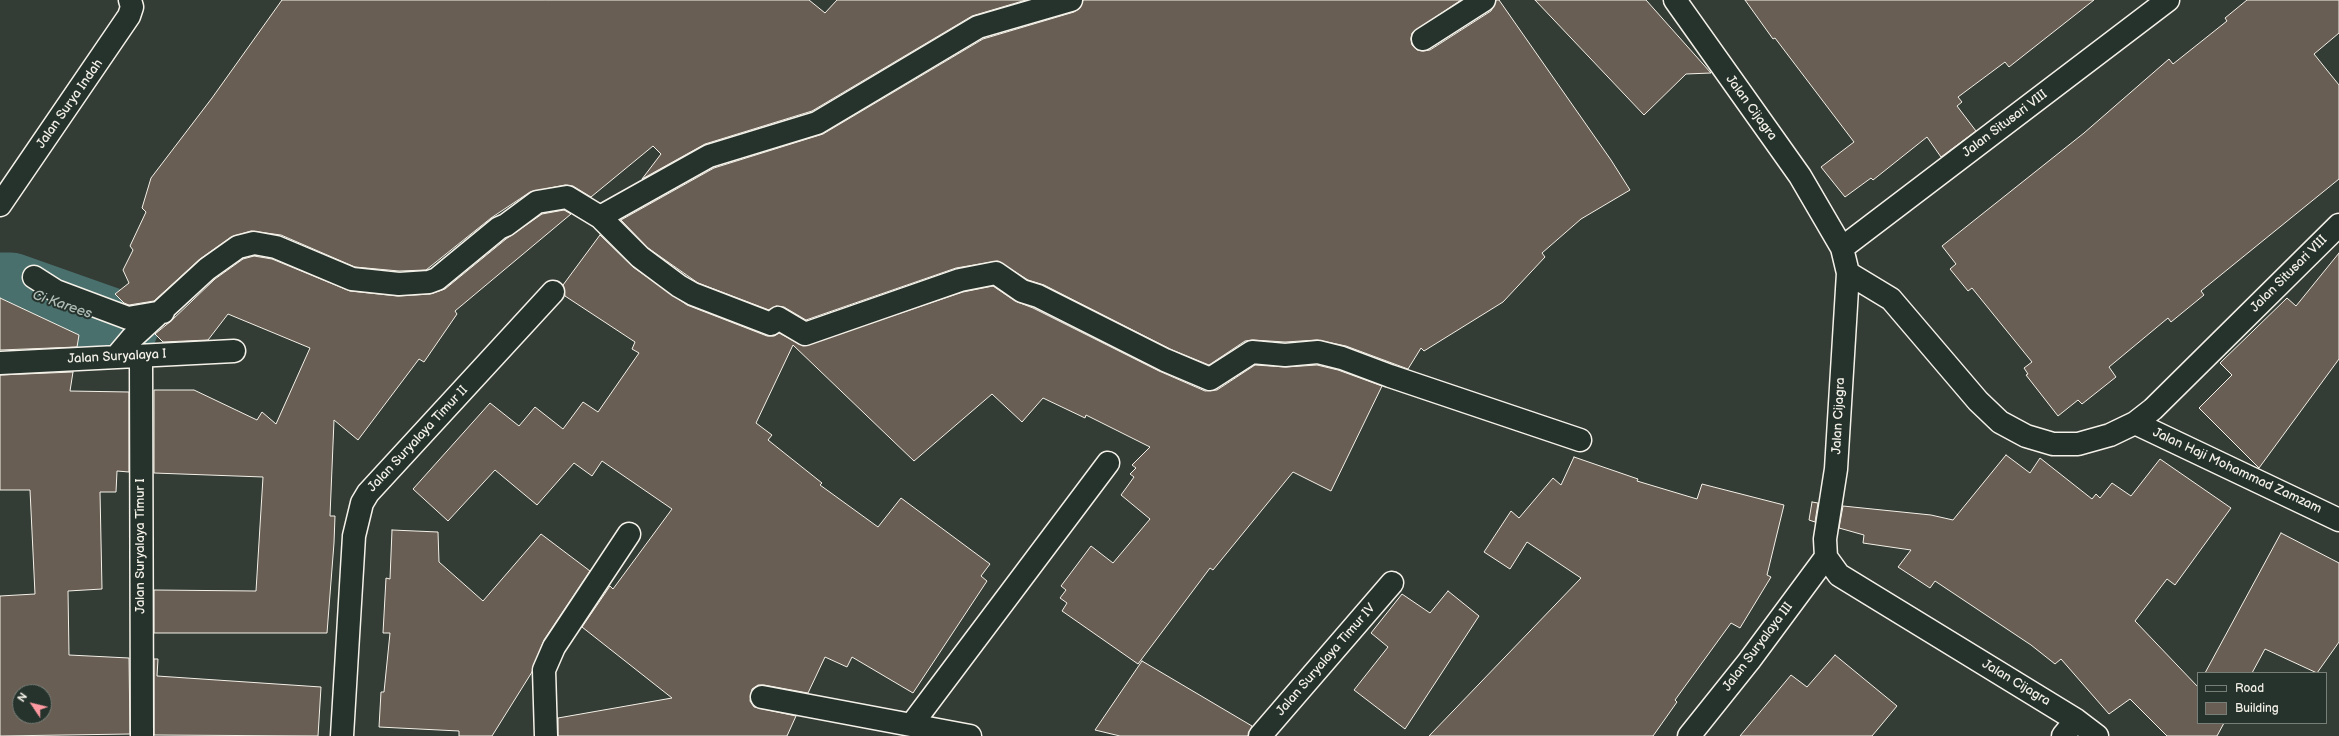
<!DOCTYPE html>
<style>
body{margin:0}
#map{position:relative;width:2339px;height:736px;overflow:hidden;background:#333c35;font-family:"Balsamiq Sans",sans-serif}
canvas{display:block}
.legend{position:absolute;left:2197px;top:672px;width:130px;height:52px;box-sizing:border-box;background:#26332d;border:1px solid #787f78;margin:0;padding:5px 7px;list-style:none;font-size:12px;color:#f4f1e8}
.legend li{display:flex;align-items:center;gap:8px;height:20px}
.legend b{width:20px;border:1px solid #787f78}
.north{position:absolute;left:12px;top:684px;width:40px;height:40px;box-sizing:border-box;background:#26332d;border:1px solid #787f78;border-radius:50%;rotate:305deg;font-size:11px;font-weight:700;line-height:16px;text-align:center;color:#f4f1e8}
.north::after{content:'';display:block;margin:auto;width:14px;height:18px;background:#ff9aa2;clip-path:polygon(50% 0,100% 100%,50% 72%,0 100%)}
</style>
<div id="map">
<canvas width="2339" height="736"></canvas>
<ul class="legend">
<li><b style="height:5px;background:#26332d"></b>Road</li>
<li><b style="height:11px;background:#695e53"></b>Building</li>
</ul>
<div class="north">N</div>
</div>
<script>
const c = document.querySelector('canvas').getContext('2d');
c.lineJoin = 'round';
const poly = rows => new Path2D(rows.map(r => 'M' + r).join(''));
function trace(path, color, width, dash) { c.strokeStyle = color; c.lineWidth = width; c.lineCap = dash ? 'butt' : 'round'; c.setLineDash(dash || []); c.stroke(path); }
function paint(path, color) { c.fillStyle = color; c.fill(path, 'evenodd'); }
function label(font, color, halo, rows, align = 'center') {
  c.font = font + ' "Balsamiq Sans",sans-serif'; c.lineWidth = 4; c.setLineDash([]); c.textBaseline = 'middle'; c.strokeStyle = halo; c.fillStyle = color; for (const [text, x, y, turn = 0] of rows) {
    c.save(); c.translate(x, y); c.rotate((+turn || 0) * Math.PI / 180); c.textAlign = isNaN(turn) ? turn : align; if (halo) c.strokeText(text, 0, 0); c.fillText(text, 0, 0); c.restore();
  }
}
const river = poly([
 [0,287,11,287,124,327]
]);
const building = poly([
 [282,0,809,0,825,13,837,0,1026,0,972,16,812,111,705,144,642,179,661,154,653,146,591,197,573,186,565,185,530,192,491,218,426,270,399,271,355,267,281,235,251,231,231,237,200,259,154,301,129,305,124,303,115,294,129,283,123,270,133,250,130,246,146,212,142,208,151,178,212,98,282,0],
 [1083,0,1461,0,1412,33,1411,39,1412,45,1417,50,1423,51,1430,50,1491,11,1496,0,1499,0,1611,160,1630,190,1581,219,1542,253,1545,257,1503,302,1424,351,1421,348,1408,369,1346,346,1317,340,1285,342,1253,340,1245,341,1209,365,1170,349,1044,285,1028,280,998,261,956,268,806,320,784,307,776,306,769,310,698,283,648,248,621,220,714,168,823,134,983,39,1074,12,1080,8,1083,0],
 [1535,0,1646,0,1711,73,1686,74,1644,115,1535,0],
 [1745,0,2094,0,2009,67,2005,62,1958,97,1962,102,1957,106,1976,131,1941,157,1927,137,1873,180,1871,178,1845,197,1821,167,1854,142,1775,38,1773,39,1745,0],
 [2247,0,2339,0,2339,33,2314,54,2339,85,2339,179,2201,291,2204,295,2171,322,2168,318,2109,367,2116,377,2082,404,2078,400,2058,416,2026,375,2028,374,2024,368,2032,362,1972,288,1968,291,1950,269,1956,264,1942,246,2084,133,2169,59,2173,64,2227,21,2225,18,2247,0],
 [564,210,571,214,455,311,457,314,424,362,419,359,358,440,334,420,330,516,335,516,334,543,327,633,154,633,154,590,256,591,263,477,154,473,154,390,194,390,257,420,262,412,276,424,310,348,228,314,208,340,163,342,155,334,171,321,215,279,243,259,254,256,272,259,350,291,398,296,430,294,445,289,506,239,542,214,564,210],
 [600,235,633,267,687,305,767,336,774,336,779,333,803,346,963,292,993,286,1015,301,1033,308,1159,371,1205,391,1217,390,1255,365,1286,367,1317,365,1338,370,1382,386,1331,491,1293,472,1213,570,1210,568,1138,664,1062,611,1067,603,1060,598,1066,590,1061,586,1091,546,1113,563,1150,519,1121,495,1134,477,1130,474,1136,468,1132,465,1150,447,1086,415,1085,418,1043,398,1022,422,992,394,914,461,793,345,756,423,772,435,768,440,822,483,820,485,878,527,901,498,990,564,981,576,987,581,913,693,852,657,847,667,825,657,808,693,764,685,758,685,752,689,750,701,754,707,796,716,787,736,558,736,558,718,672,698,582,627,610,586,613,589,672,509,602,461,592,476,574,463,537,505,495,470,448,521,413,489,490,403,519,426,535,407,563,429,583,402,598,412,639,353,632,349,635,342,565,296,563,285,600,235],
 [2339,253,2339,359,2259,468,2199,408,2232,375,2220,363,2287,298,2296,306,2339,253],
 [0,298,79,335,77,347,0,350,0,298],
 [73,372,70,391,129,392,129,472,117,471,116,492,100,492,102,589,68,591,69,655,129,658,130,734,0,736,0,596,35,594,30,490,0,490,0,375,73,372],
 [20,692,44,692,44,716,20,716,20,692],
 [2006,455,2030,473,2040,458,2092,499,2096,494,2100,498,2112,483,2131,496,2160,459,2231,508,2175,585,2167,579,2135,621,2198,687,2198,723,2224,723,2217,736,2167,736,2130,699,2109,714,2061,659,2055,664,2031,645,1935,581,1930,588,1898,567,1911,550,1863,543,1864,535,1839,528,1843,506,1931,515,1953,520,2006,455],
 [1574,457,1638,479,1637,481,1697,499,1702,484,1784,505,1767,575,1771,577,1740,628,1731,623,1675,700,1677,702,1653,736,1429,736,1581,578,1527,542,1510,569,1484,552,1511,511,1519,518,1553,478,1561,485,1574,457],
 [1812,502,1818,503,1815,522,1809,520,1812,502],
 [392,530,438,532,439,562,483,601,541,534,590,571,544,640,532,672,492,736,459,736,459,731,379,727,381,692,384,692,390,633,383,633,386,578,390,579,392,530],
 [2281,533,2339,563,2339,642,2317,673,2265,649,2252,673,2205,673,2281,533],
 [1448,591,1479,616,1405,729,1354,690,1388,647,1371,633,1402,594,1430,613,1448,591],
 [1835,655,1897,706,1872,736,1740,736,1791,675,1807,687,1835,655],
 [154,659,158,659,157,676,321,687,318,736,154,735,154,659],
 [1142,661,1252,726,1248,736,1120,736,1095,730,1142,661]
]);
const minor = poly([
 [1675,0,1800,176,1842,248,1848,273,1836,469,1825,539,1826,557,1839,575,2076,720,2097,736],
 [1423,39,1484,0],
 [0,205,129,16,132,7,130,0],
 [600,217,709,156,817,123,978,27,1071,0],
 [1842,248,2168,0],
 [1848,273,1891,299,1978,401,2000,422,2026,436,2053,444,2078,444,2110,435,2135,423,2153,409,2339,225],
 [34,277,56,291,128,318,163,312],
 [116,357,132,338,207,269,238,247,254,243,276,247,352,279,399,284,429,282,437,279,499,228,506,225,537,202,567,197,600,217,640,257,679,286,693,294,771,324,778,318,805,334,960,280,996,273,1022,291,1038,296,1165,360,1210,379,1252,352,1285,355,1318,352,1342,358,1390,376,1580,440],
 [141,357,142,736],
 [0,363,234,351],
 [2135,423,2339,520],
 [762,697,970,736],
 [912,724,1108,463],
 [342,736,354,536,362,503,368,493,553,292],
 [546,736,544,670,554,647,629,534],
 [1260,736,1392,583],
 [1689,736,1749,661,1826,557],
 [2063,736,2076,720]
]);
const streetNames = [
 ["Jalan Surya Indah",70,104,-55],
 ["Jalan Cijagra",1751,108,54],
 ["Jalan Situsari VIII",2005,124,-37],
 ["Jalan Situsari VIII",2289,274,-45],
 ["Jalan Suryalaya I",117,357,-3],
 ["Jalan Cijagra",1839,416,-87],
 ["Jalan Suryalaya Timur II",418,439,-47],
 ["Jalan Haji Mohammad Zamzam",2237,471,25],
 ["Jalan Suryalaya Timur I",141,546,-90],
 ["Jalan Suryalaya III",1758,647,-53],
 ["Jalan Suryalaya Timur IV",1326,660,-49],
 ["Jalan Cijagra",2016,683,31]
];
const waterNames = [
 ["Ci Karees",62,305,19]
];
trace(river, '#4a706e', 69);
paint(building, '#695e53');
trace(building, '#f4f1e8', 1);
trace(minor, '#f4f1e8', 25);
trace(minor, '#26332d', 22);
label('13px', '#f4f1e8', '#26332d', streetNames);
label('italic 14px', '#b0bdb7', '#26332d', waterNames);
</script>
